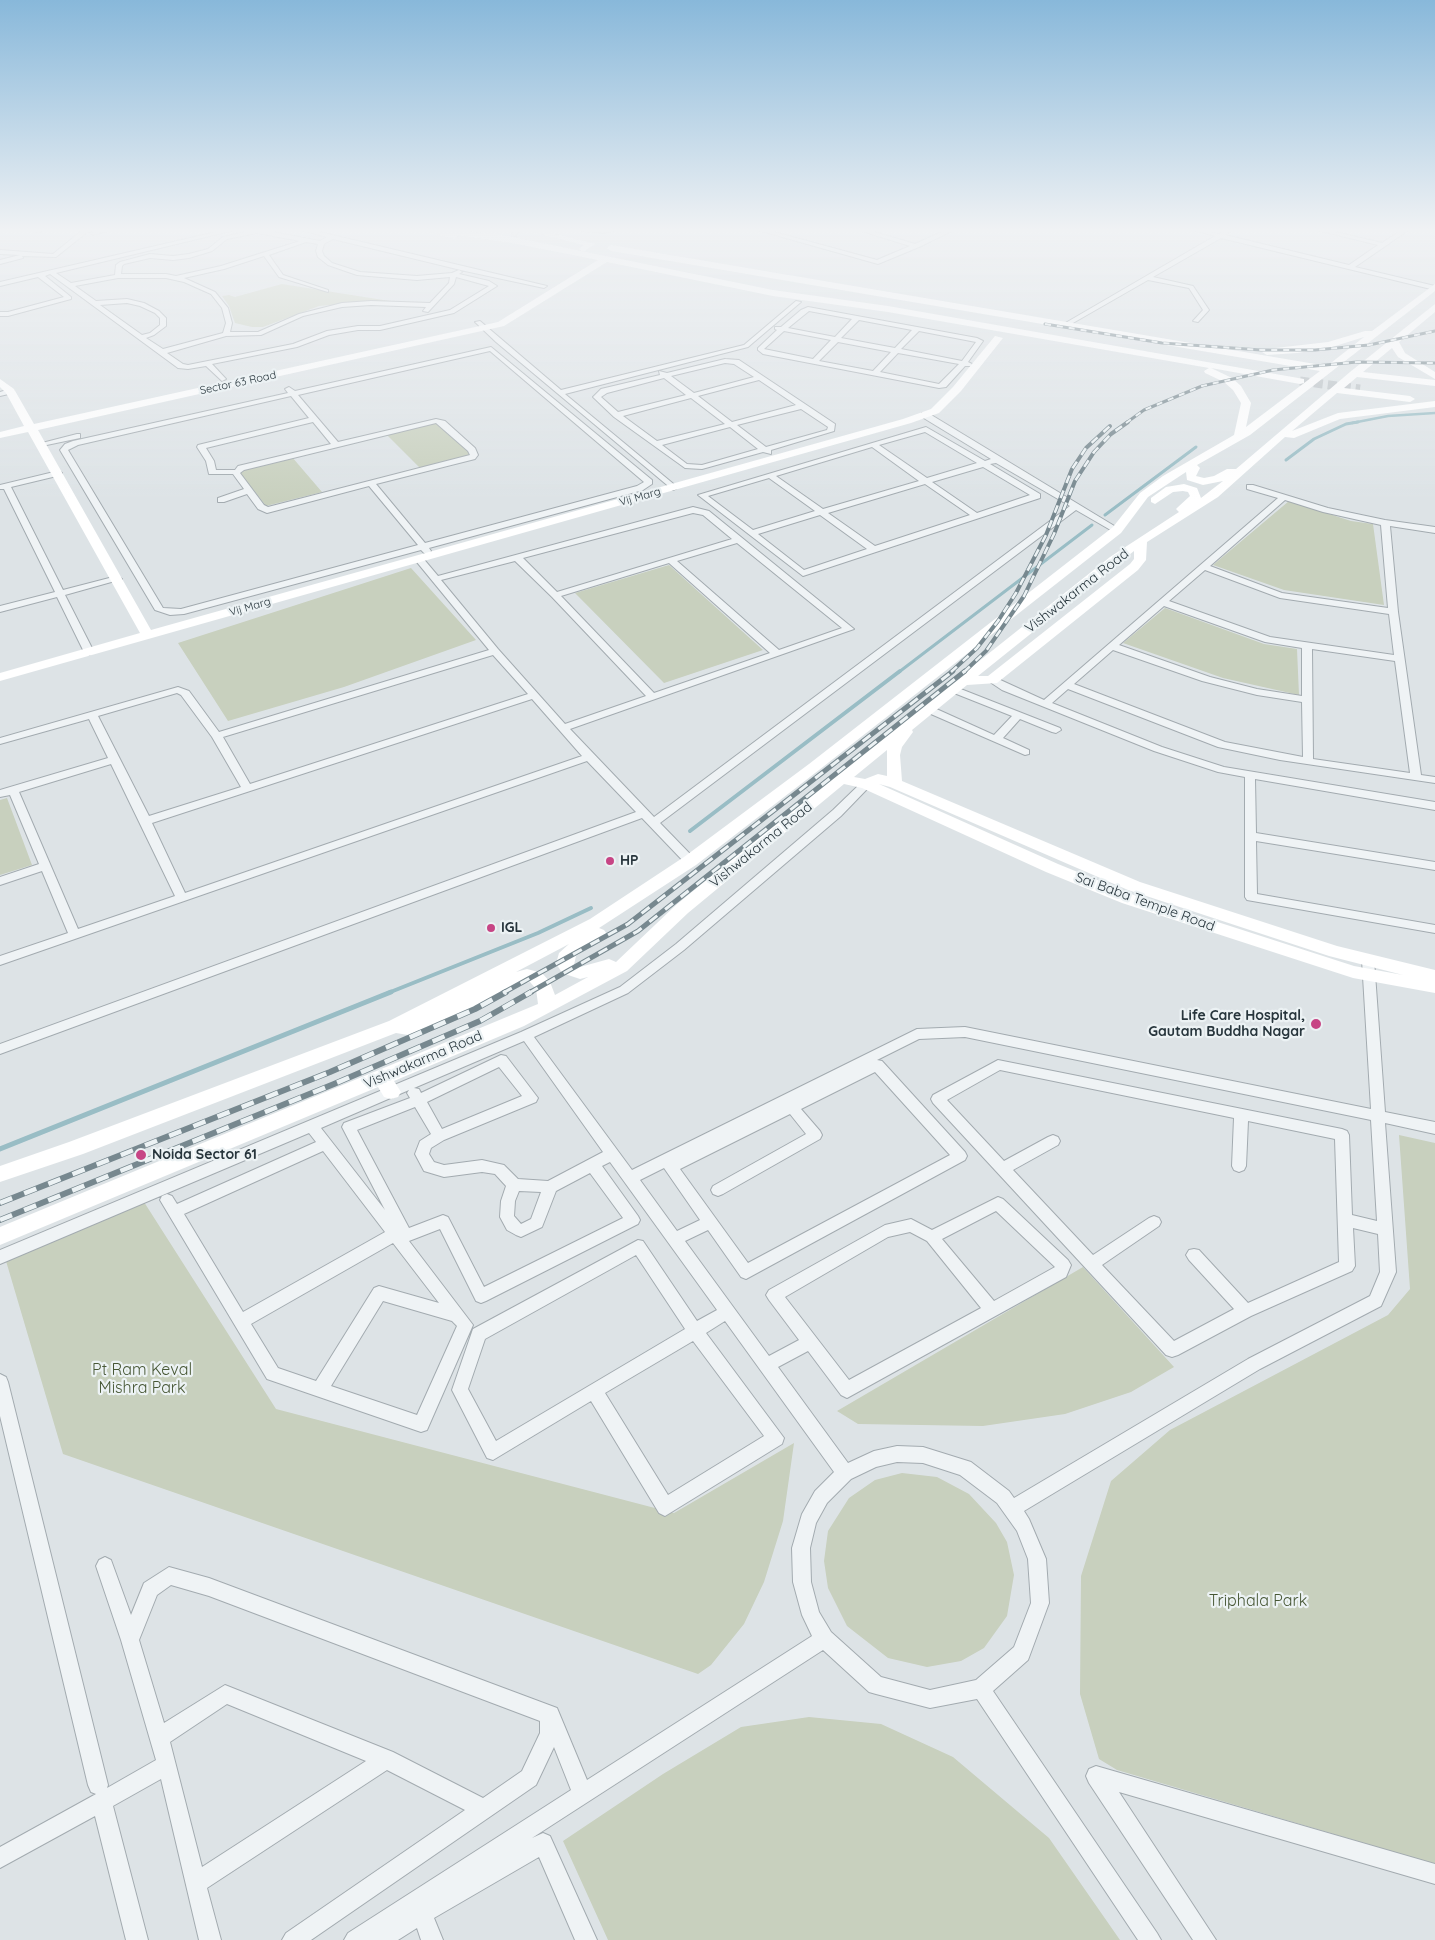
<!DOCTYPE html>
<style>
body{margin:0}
canvas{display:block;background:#dde3e6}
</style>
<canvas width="1435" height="1940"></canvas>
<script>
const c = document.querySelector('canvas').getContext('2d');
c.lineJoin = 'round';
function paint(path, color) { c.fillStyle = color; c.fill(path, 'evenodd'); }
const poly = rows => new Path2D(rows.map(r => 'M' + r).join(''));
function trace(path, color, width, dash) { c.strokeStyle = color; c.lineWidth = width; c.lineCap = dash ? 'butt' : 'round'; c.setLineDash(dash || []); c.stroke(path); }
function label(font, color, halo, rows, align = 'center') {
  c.font = font + ' Quicksand,sans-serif'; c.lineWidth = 4.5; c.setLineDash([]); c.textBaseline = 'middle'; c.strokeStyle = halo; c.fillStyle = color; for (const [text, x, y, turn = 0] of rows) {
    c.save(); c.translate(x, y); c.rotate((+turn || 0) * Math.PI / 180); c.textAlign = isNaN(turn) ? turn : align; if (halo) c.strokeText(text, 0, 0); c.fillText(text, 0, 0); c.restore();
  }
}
const green = poly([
 [282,284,396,302,364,302,319,306,263,327,252,327,235,323,229,306,222,296,229,295,235,297],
 [437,423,472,455,420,468,387,435],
 [292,457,322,492,266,506,238,470],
 [1289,501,1351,521,1373,524,1384,605,1284,590,1213,565],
 [669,565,763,650,664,683,575,593],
 [411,568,476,640,344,687,228,721,178,643],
 [1165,608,1264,644,1297,649,1299,695,1223,678,1123,643],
 [7,798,32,865,0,875,0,800],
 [1399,1135,1435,1143,1435,1864,1117,1770,1099,1759,1080,1694,1081,1576,1111,1481,1170,1430,1388,1315,1410,1289],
 [144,1202,276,1409,674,1513,794,1443,783,1521,764,1582,744,1624,711,1665,698,1674,63,1454,6,1261],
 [1083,1267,1174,1367,1131,1392,1065,1414,983,1426,858,1424,837,1411],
 [902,1473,937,1477,969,1494,996,1523,1007,1542,1014,1575,1007,1616,984,1648,961,1661,927,1667,888,1658,847,1626,828,1588,824,1561,828,1531,849,1498,875,1480],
 [809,1717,881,1724,953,1757,1049,1838,1120,1940,608,1940,563,1841,663,1774,741,1727]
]);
const streamFar3 = poly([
 [1352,423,1388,416,1435,413]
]);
const streamFar2 = poly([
 [1286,460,1314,439,1346,424,1358,422],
 [1105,515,1196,447],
 [899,672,1092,525]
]);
const streamFar1 = poly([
 [690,831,900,671],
 [388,993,538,933,591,908]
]);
const stream = poly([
 [0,1149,391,992]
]);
const secondaryTunnel = poly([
 [1300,381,1360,389]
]);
const street = poly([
 [37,229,44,229,38,233,35,231,37,229],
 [84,229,91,229,56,257,22,256,23,258,0,264,0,260,20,255,0,254,0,250,53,254,84,229],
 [103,229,114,229,93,235,90,233,103,229],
 [229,229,239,229,56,273,71,283,115,275,116,265,120,262,150,254,173,256,189,254,208,249,223,237,257,229,320,241,327,237,297,229,307,229,547,286,544,288,465,271,333,239,324,244,322,251,324,256,332,263,360,272,417,276,452,273,459,270,462,272,459,274,489,281,497,286,454,313,380,330,358,330,329,335,297,347,212,364,226,379,222,381,206,366,188,369,178,368,50,274,45,276,71,297,71,299,8,316,0,316,0,312,8,312,64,297,38,277,0,286,0,282,229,229],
 [257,233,300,241,221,266,176,276,166,274,121,274,122,266,124,264,150,258,173,260,189,258,212,251,227,239,257,233],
 [306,242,318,244,316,251,318,257,328,265,357,275,417,280,450,277,449,283,430,303,371,301,342,303,299,314,258,332,230,332,232,323,228,308,215,292,184,278,224,269,264,256,279,277,328,292,328,290,283,275,269,255,306,242],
 [456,277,489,286,450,310,380,326,358,326,327,331,293,344,188,365,183,364,167,353,226,336,261,335,303,316,342,307,371,305,426,307,423,311,428,312,454,284,456,277],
 [118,278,166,278,184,282,211,294,222,308,226,323,223,333,163,349,146,338,154,335,166,326,166,318,159,311,144,303,127,299,96,301,75,286,118,278],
 [127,303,140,306,155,313,160,318,160,325,150,333,142,335,100,305,127,303],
 [515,229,521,229,515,236,512,234,515,229],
 [567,229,619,229,604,233,567,229],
 [754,229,763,229,877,260,910,246,855,229,864,229,915,244,948,229,956,229,919,247,878,264,754,229],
 [1189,229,1199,229,1219,234,1228,229,1235,229,1225,235,1349,265,1378,245,1313,229,1323,229,1382,243,1403,229,1410,229,1355,267,1435,286,1435,290,1221,238,1153,277,1193,286,1209,310,1198,322,1193,321,1203,310,1189,288,1148,280,1066,327,1062,327,1062,325,1215,236,1189,229],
 [796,301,801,302,748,347,565,394,676,486,677,488,673,490,496,342,475,322,480,321,561,390,744,345,796,301],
 [808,307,977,338,983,341,968,362,972,364,971,366,965,366,946,387,939,388,763,354,758,350,758,348,777,330,775,329,775,327,781,327,801,310,808,307],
 [809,311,852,319,835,337,788,328,809,311],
 [859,320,912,330,895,348,841,338,859,320],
 [784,331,831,340,813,359,764,349,784,331],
 [919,331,976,342,962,361,901,349,919,331],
 [838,342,891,352,873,371,819,361,838,342],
 [898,353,959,364,939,384,880,372,898,353],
 [491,347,652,480,652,484,643,490,429,548,431,551,430,553,424,553,421,550,184,614,170,615,155,610,60,450,65,444,73,441,288,393,285,389,289,387,295,391,491,347],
 [490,351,644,482,637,486,425,543,376,484,475,459,478,455,475,448,445,421,436,419,338,442,298,395,490,351],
 [291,396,309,418,198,445,197,447,206,461,209,474,233,474,244,489,218,498,218,502,224,502,247,494,258,509,267,513,369,486,418,545,181,609,163,608,68,450,78,445,291,396],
 [313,422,331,444,238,466,235,470,216,470,214,461,206,448,313,422],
 [436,423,468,451,470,455,268,507,264,505,240,473,244,470,436,423],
 [725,359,739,360,835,424,834,431,771,450,771,454,763,452,702,469,685,468,614,417,593,397,601,389,660,375,659,371,667,373,725,359],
 [725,363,734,364,754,377,694,393,671,376,725,363],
 [664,378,686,395,618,412,601,397,607,393,664,378],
 [759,380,796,405,732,422,698,396,759,380],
 [691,398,725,424,657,441,623,416,691,398],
 [801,409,828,427,827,430,766,447,737,425,801,409],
 [730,427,758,449,702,465,687,464,662,445,730,427],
 [10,389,14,391,13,393,0,396,0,392,10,389],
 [922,413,928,413,1121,530,1114,532,1076,510,660,823,694,858,696,861,694,864,686,864,642,818,0,1054,0,1044,636,812,587,761,0,965,0,956,68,933,42,871,0,885,0,877,39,864,10,795,0,797,0,790,108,758,89,719,0,744,0,738,178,687,189,691,219,732,489,650,416,561,416,557,422,557,438,576,693,507,709,511,854,629,570,729,654,817,1070,506,996,463,990,464,1040,494,1040,498,803,576,698,495,926,427,985,461,991,459,922,417,922,413],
 [925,432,977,463,927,478,879,445,925,432],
 [872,447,919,481,823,509,776,476,872,447],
 [983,467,1030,495,977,513,932,482,983,467],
 [769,478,815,511,753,530,708,496,769,478],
 [925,484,970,515,875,546,828,513,925,484],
 [693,513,703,515,732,539,557,592,523,558,693,513],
 [820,515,867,549,804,570,758,534,820,515],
 [737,543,842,628,779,650,677,561,737,543],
 [515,561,552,597,646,696,565,724,498,649,441,580,515,561],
 [669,563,770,653,654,693,561,596,669,563],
 [493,655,528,694,250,784,223,737,493,655],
 [177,693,181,695,212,737,241,787,149,816,98,716,177,693],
 [532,699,582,756,185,893,152,823,532,699],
 [111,764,175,896,78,929,19,792,111,764],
 [77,434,80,434,80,438,42,446,38,444,77,434],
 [58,471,62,473,61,475,11,487,63,590,117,576,122,579,65,595,94,652,89,655,84,652,57,597,0,612,0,606,55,592,4,489,0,489,0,485,58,471],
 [1247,485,1253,485,1328,508,1385,520,1435,527,1435,533,1390,526,1398,612,1421,775,1435,777,1435,783,1280,760,1218,747,1068,689,1052,703,1162,747,1224,767,1435,802,1435,810,1255,779,1256,833,1435,862,1435,870,1256,841,1257,894,1435,925,1435,933,1247,900,1245,897,1245,777,1218,772,1154,751,1002,690,987,680,988,678,996,678,1044,700,1278,498,1247,489,1247,485],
 [1285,500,1323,512,1381,525,1388,608,1282,593,1210,566,1285,500],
 [1205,570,1280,598,1389,614,1394,655,1270,637,1169,601,1205,570],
 [1164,606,1265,642,1302,648,1302,696,1257,689,1210,677,1119,645,1164,606],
 [1312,649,1395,661,1410,773,1313,759,1312,649],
 [1113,650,1202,681,1257,695,1302,702,1303,757,1225,742,1074,684,1113,650],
 [953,686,1060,728,1061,730,1056,733,1052,732,1020,719,1003,738,1029,750,1029,754,1025,755,924,711,924,707,932,707,994,735,1012,716,949,691,949,687,953,686],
 [866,781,871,784,870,786,841,816,684,950,628,993,534,1037,632,1170,917,1029,965,1027,1371,1109,1362,960,1368,956,1374,960,1385,1112,1435,1122,1435,1134,1385,1123,1396,1272,1381,1306,1260,1369,1024,1511,1029,1519,1046,1559,1049,1603,1028,1660,993,1691,1157,1933,1161,1940,1138,1940,977,1699,930,1708,876,1694,869,1692,823,1650,532,1838,543,1833,550,1836,597,1940,575,1940,539,1857,434,1918,443,1940,421,1940,417,1928,398,1940,344,1940,348,1933,571,1790,554,1747,536,1785,311,1940,282,1940,286,1933,465,1810,387,1770,207,1888,221,1940,199,1940,161,1779,113,1806,148,1940,126,1940,95,1816,0,1868,0,1847,96,1794,91,1792,88,1785,0,1416,0,1374,6,1377,8,1382,108,1785,107,1788,156,1760,121,1640,96,1566,99,1560,105,1557,111,1560,131,1615,144,1583,169,1567,209,1578,557,1708,587,1780,812,1636,802,1615,793,1582,792,1548,802,1514,815,1491,834,1472,725,1321,706,1333,784,1438,782,1444,665,1516,659,1513,591,1401,493,1460,487,1458,452,1390,473,1329,638,1240,643,1241,697,1321,717,1310,610,1162,602,1166,638,1216,640,1220,638,1224,486,1301,481,1303,476,1301,440,1229,409,1241,473,1325,427,1430,421,1432,267,1379,160,1200,162,1196,167,1194,172,1196,177,1204,316,1142,309,1133,0,1264,0,1250,521,1032,620,987,676,944,833,810,862,782,866,781],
 [965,1037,1371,1120,1377,1221,1352,1215,1349,1135,1347,1131,1342,1129,998,1060,933,1095,931,1099,933,1103,1166,1355,1172,1357,1178,1355,1251,1316,1352,1271,1355,1266,1353,1228,1378,1234,1380,1272,1370,1296,1248,1359,1014,1498,1009,1491,971,1462,923,1447,897,1446,874,1451,848,1463,778,1367,808,1351,841,1395,847,1398,1066,1277,1071,1265,1068,1260,1003,1199,998,1197,932,1230,911,1219,885,1225,769,1290,766,1295,769,1300,799,1340,769,1356,685,1241,708,1230,741,1277,746,1279,965,1160,967,1156,965,1152,882,1061,877,1060,919,1039,965,1037],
 [524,1041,603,1152,548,1181,518,1179,504,1165,482,1160,444,1165,434,1162,429,1154,431,1148,444,1140,536,1102,538,1098,506,1056,501,1055,421,1093,419,1089,414,1088,524,1041],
 [499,1067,522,1096,442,1129,427,1102,499,1067],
 [1000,1070,1234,1118,1232,1166,1234,1170,1239,1172,1244,1170,1246,1166,1248,1121,1335,1139,1339,1262,1248,1303,1199,1250,1194,1249,1189,1250,1186,1255,1189,1260,1234,1309,1174,1341,1102,1265,1159,1226,1161,1222,1159,1218,1154,1216,1149,1218,1093,1255,1013,1170,1058,1145,1060,1141,1058,1137,1053,1135,1048,1137,1004,1161,947,1100,1000,1070],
 [875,1072,950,1155,748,1263,680,1169,790,1114,806,1134,713,1186,711,1190,713,1194,718,1196,723,1194,820,1139,822,1135,820,1131,801,1109,875,1072],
 [409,1090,407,1093,410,1098,344,1123,342,1127,385,1210,321,1128,409,1090],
 [415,1107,431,1134,420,1141,415,1154,424,1171,444,1177,482,1172,495,1174,506,1186,501,1201,500,1217,507,1230,516,1235,521,1237,542,1227,556,1191,590,1173,623,1218,484,1287,448,1217,443,1215,409,1228,357,1130,415,1107],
 [323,1151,385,1232,243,1312,184,1214,323,1151],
 [664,1168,700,1220,677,1231,640,1180,664,1168],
 [519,1191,541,1192,531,1219,521,1224,514,1216,515,1201,519,1191],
 [996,1211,1055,1267,994,1301,942,1239,996,1211],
 [910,1232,927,1241,981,1308,849,1380,785,1297,888,1237,910,1232],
 [393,1243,439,1303,379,1286,374,1288,316,1381,278,1368,251,1324,393,1243],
 [636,1255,685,1329,496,1441,468,1389,485,1339,636,1255],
 [383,1301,452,1321,457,1326,417,1415,331,1386,383,1301],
 [693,1341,764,1436,668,1495,605,1393,693,1341],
 [897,1462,923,1463,960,1475,997,1503,1017,1531,1028,1559,1031,1603,1014,1647,976,1680,930,1690,881,1677,831,1632,819,1612,811,1582,810,1548,816,1523,827,1503,851,1479,876,1467,897,1462],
 [171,1585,209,1596,540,1721,540,1733,522,1771,483,1798,393,1752,225,1685,164,1723,139,1640,157,1595,171,1585],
 [227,1704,366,1761,202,1867,170,1742,227,1704],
 [1096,1766,1435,1864,1435,1884,1119,1792,1216,1940,1193,1940,1089,1783,1086,1776,1089,1769,1096,1766]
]);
const secondary = poly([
 [417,229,454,229,512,237,773,290,888,306,1304,379,1304,383,1300,384,1211,368,1232,378,1241,386,1251,403,1246,427,1320,371,611,251,607,248,611,245,1327,366,1364,337,1329,348,1297,353,1267,355,1262,352,1267,349,1328,342,1365,331,1372,331,1435,284,1435,291,1250,435,1197,465,1200,468,1196,476,1204,478,1214,476,1227,469,1236,469,1350,372,1435,304,1435,312,1399,342,1405,353,1435,372,1435,379,1398,357,1392,348,1363,372,1435,380,1435,386,1357,377,1344,388,1410,396,1415,399,1410,402,1337,393,1292,431,1338,413,1435,401,1435,407,1340,419,1294,438,1285,437,1218,497,1147,542,1146,560,1138,570,997,683,967,685,912,730,913,732,902,747,900,755,902,781,1140,882,1337,946,1435,970,1435,993,1353,978,1122,903,1046,872,862,788,844,784,688,913,627,971,524,1026,394,1081,401,1092,398,1097,391,1099,384,1097,378,1087,0,1245,0,1227,538,1004,536,989,530,982,515,985,430,1032,414,1036,396,1033,83,1154,0,1182,0,1166,69,1142,389,1021,590,919,684,857,809,764,1113,527,1140,493,1163,476,1234,435,1241,403,1233,390,1224,382,1205,373,1204,371,1209,368,888,312,773,296,607,262,504,326,38,430,151,630,903,419,931,409,953,387,995,336,1003,338,961,391,939,413,911,423,0,681,0,673,140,633,28,432,0,438,0,432,24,426,6,393,0,387,0,379,14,389,34,424,498,322,598,260,512,243,458,235,455,239,417,229],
 [1186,472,1187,480,1203,485,1223,481,1201,498,1197,488,1184,484,1166,487,1151,498,1151,502,1155,504,1173,492,1183,491,1188,492,1190,496,1178,507,1176,509,1179,512,1110,557,778,821,676,905,616,962,609,959,580,967,574,965,576,956,604,938,607,934,604,930,599,928,696,865,819,770,1121,533,1148,497,1186,472],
 [1134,551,1134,559,1130,564,988,676,978,676,1134,551],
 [887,750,887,776,878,774,865,779,854,777,887,750],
 [879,784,890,787,1128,890,1329,956,1403,975,1354,966,1134,895,1058,864,879,784],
 [569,944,559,953,556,964,559,968,562,973,580,979,588,977,555,995,550,982,542,973,527,969,516,972,569,944],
 [520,229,535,229,595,244,583,252,579,249,584,245,520,229]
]);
const railFar3 = poly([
 [1045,324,1162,343,1261,350,1315,350,1369,345,1435,331],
 [1126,423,1144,410,1202,386,1273,370,1357,362,1435,363]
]);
const railFar2 = poly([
 [951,672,977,648,998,621,1016,593,1046,535,1072,469,1086,448,1110,426],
 [964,672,986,651,1024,596,1054,534,1075,481,1094,452,1111,434,1128,422]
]);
const railFar1 = poly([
 [503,993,628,924,953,671],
 [529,993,638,931,965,671]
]);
const rail = poly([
 [0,1203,330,1072,475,1009,506,992],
 [0,1220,334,1084,480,1021,531,992]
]);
const markers = [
 [610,861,5,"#c74585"],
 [491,928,5,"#c74585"],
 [1316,1024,6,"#c74585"],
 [141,1155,6,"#c74585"]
];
const farStreetnames = [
 ["Sector 63 Road",238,383,-12],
 ["Vij Marg",640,497,-16],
 ["Vij Marg",250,607,-16]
];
const streetNames = [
 ["Vishwakarma Road",1077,591,-38],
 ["Vishwakarma Road",761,845,-39],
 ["Sai Baba Temple Road",1145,902,20],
 ["Vishwakarma Road",423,1060,-23]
];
const poiNames = [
 ["HP",620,861],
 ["IGL",501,928],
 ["Life Care Hospital,",1305,1016,"right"],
 ["Gautam Buddha Nagar",1305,1032,"right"],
 ["Noida Sector 61",152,1155]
];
const nearParknames = [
 ["Pt Ram Keval",142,1370],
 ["Mishra Park",142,1388],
 ["Triphala Park",1258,1601]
];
paint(green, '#c8d0be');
trace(streamFar3, '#99bdc5', 2.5);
trace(streamFar2, '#99bdc5', 3);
trace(streamFar1, '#99bdc5', 4);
trace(stream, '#99bdc5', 5);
trace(secondaryTunnel, '#b9c0c4', 9, [9, 5]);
trace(street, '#a3abb0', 2);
paint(street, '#eff3f5');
paint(secondary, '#fff');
trace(railFar3, '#77888f', 3);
trace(railFar2, '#77888f', 4);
trace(railFar1, '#77888f', 5);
trace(rail, '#77888f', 6);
trace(railFar3, '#ecf2f4', 2, [6]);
trace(railFar2, '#ecf2f4', 2.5, [8]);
trace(railFar1, '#ecf2f4', 3, [10]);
trace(rail, '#ecf2f4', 4.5, [13]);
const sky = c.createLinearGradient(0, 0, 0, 501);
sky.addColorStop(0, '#88b8da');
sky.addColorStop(0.46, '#f0f2f4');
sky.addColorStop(1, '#f0f2f400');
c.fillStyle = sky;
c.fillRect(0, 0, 1435, 501);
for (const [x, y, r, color] of markers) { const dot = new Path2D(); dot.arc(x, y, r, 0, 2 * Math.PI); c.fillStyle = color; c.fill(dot); trace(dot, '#ecf2f4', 2); }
label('11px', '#27353c', '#ecf2f4', farStreetnames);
label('14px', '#27353c', '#ecf2f4', streetNames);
label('bold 14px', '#27353c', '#ecf2f4', poiNames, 'left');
label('16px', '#475735', '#ecf2f4', nearParknames);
</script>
